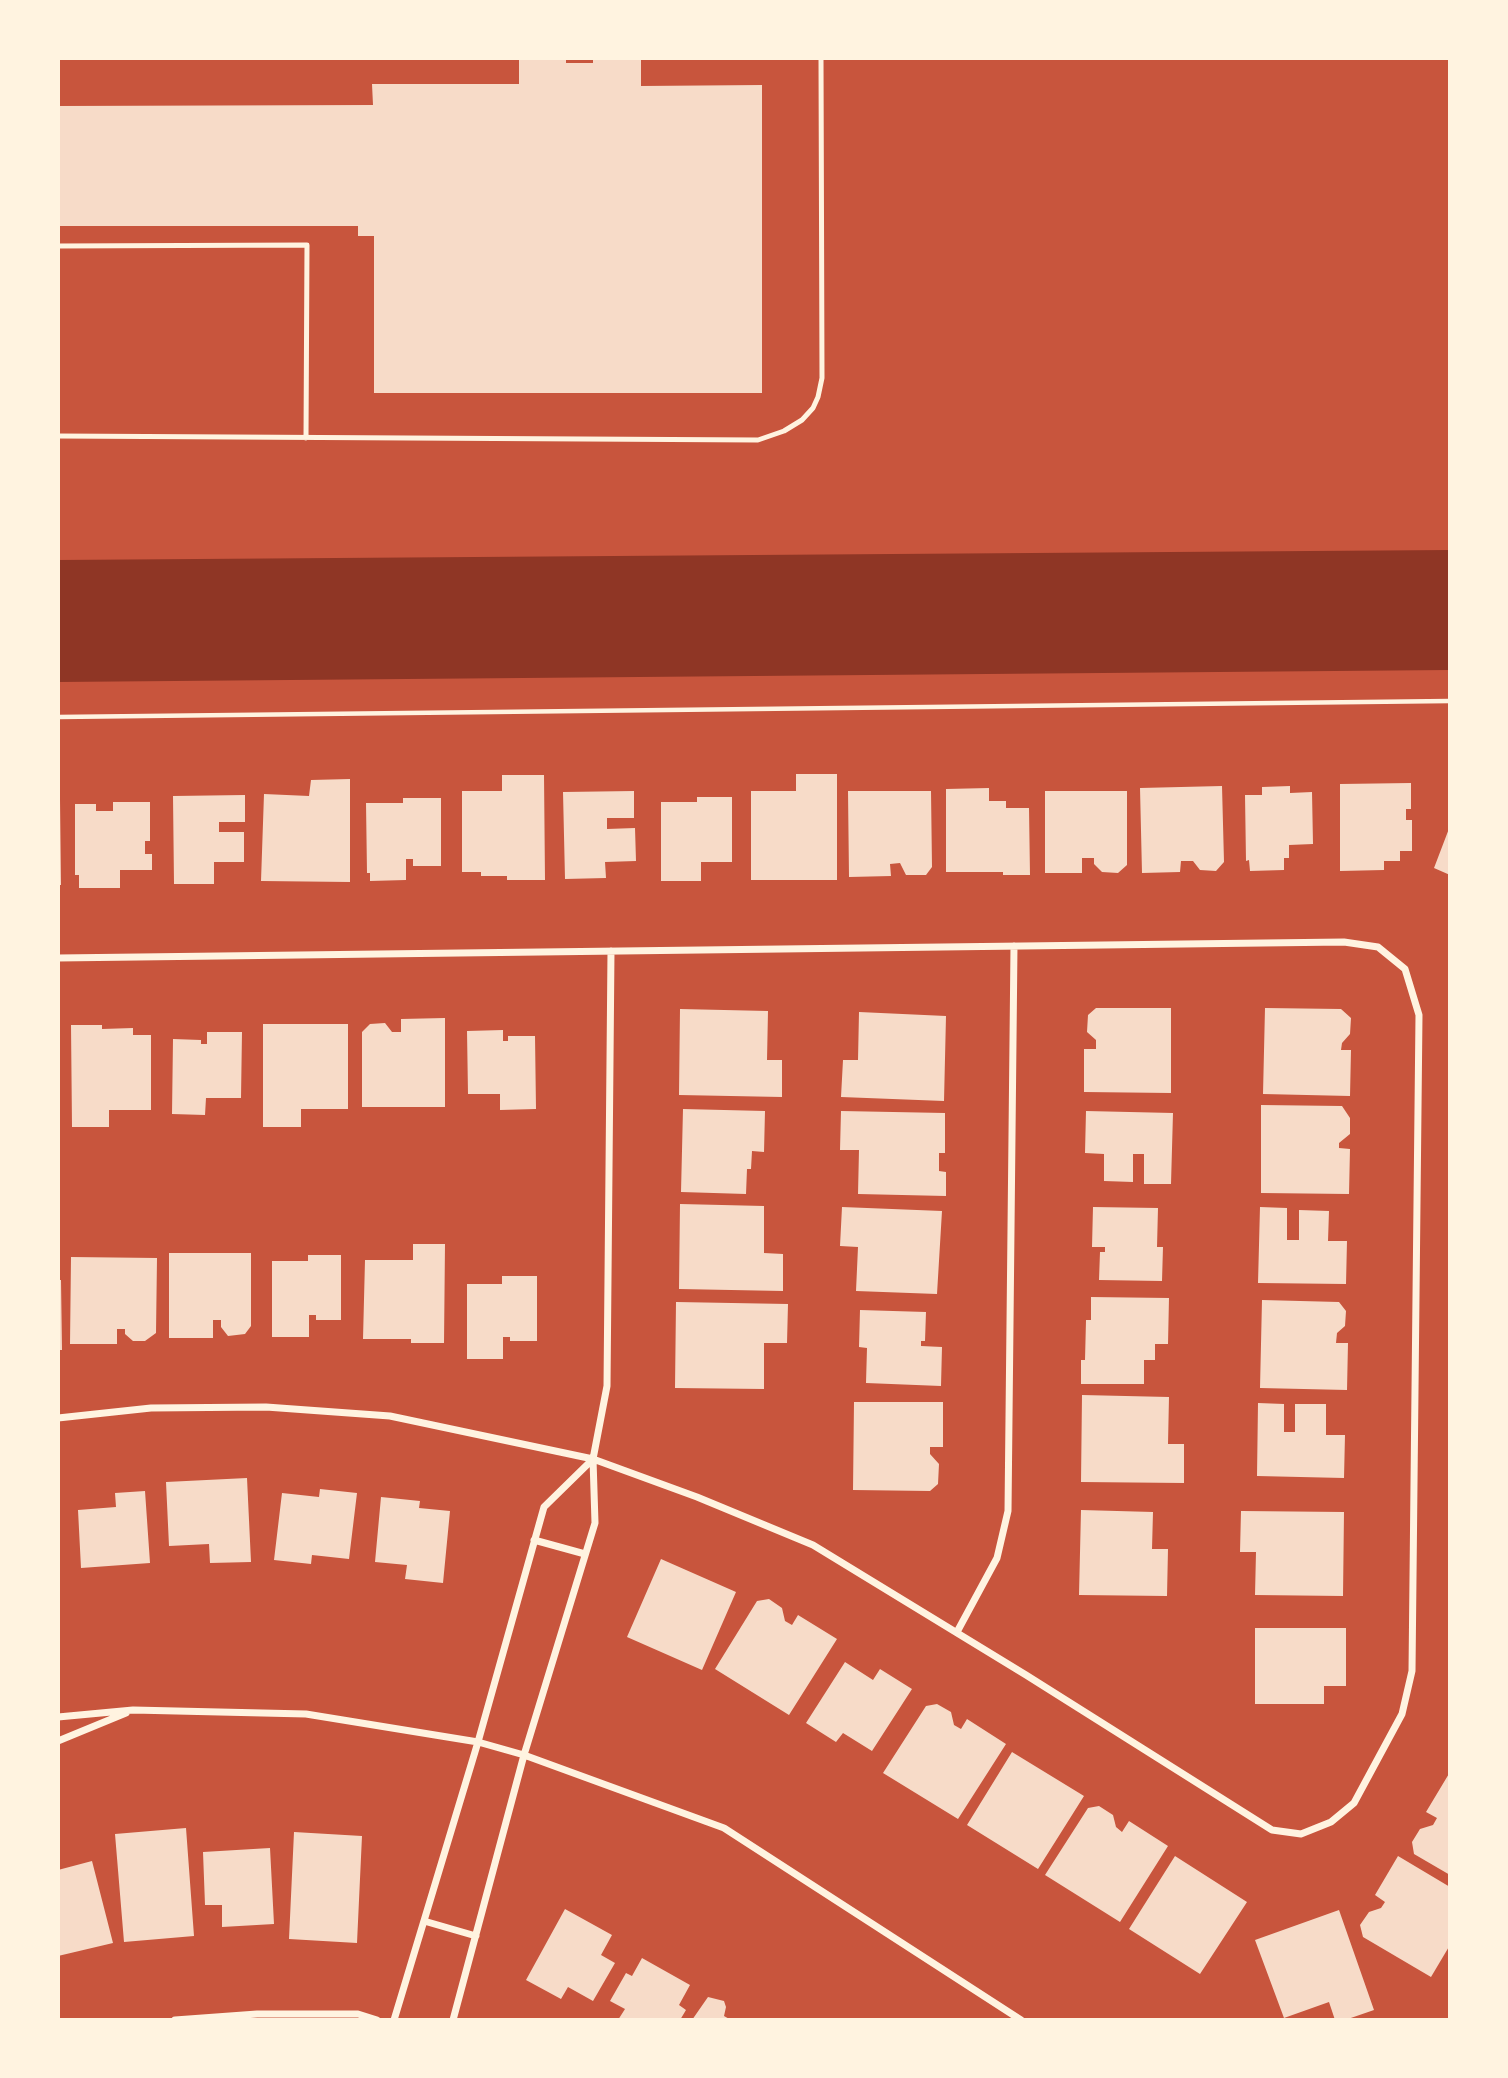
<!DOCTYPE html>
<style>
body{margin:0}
#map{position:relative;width:1508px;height:2078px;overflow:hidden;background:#c8553d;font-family:Raleway,sans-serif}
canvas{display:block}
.frame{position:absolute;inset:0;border:60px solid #fff3e0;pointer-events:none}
</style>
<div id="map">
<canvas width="1508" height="2078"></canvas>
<div class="frame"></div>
</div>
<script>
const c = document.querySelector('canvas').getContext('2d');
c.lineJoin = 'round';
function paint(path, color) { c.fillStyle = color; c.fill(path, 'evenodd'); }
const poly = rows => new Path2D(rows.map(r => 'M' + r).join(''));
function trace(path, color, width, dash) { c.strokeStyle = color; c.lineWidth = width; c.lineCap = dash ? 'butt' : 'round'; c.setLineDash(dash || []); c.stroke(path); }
const water = poly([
 [1450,550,1450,670,58,682,58,560]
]);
const building = poly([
 [519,58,566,58,566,63,593,63,593,58,641,58,641,86,762,85,762,393,374,393,374,236,358,236,358,226,58,226,58,106,373,105,372,84,519,84],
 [796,774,837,774,837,880,751,880,751,791,796,791],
 [502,775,544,775,545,880,507,880,507,876,481,876,481,872,462,872,462,791,502,791],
 [350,779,350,882,261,881,264,794,309,796,311,780],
 [1411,783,1411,809,1406,809,1406,820,1412,820,1412,851,1400,851,1400,861,1384,861,1384,870,1340,871,1340,784],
 [1222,786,1224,862,1216,871,1200,870,1193,861,1181,861,1180,872,1142,873,1140,788],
 [1290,786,1290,793,1312,792,1313,844,1289,845,1289,858,1284,858,1284,870,1250,871,1249,860,1246,861,1245,795,1262,795,1262,787],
 [989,788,989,801,1006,801,1006,808,1029,808,1030,875,1003,875,1003,872,946,872,946,789],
 [634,791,634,818,607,818,607,829,635,828,636,861,605,862,606,878,565,879,563,792],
 [848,791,931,791,932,867,926,875,906,875,900,863,890,864,891,876,849,877],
 [1045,791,1127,791,1127,865,1118,873,1102,872,1094,864,1094,858,1082,858,1082,873,1045,873],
 [245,795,245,822,219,822,219,832,244,832,244,862,214,862,214,884,174,884,173,796],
 [697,797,732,797,732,862,701,862,701,881,661,881,661,802,697,802],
 [403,798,441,798,441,866,413,866,413,859,406,859,406,880,370,881,370,873,367,873,366,803,403,803],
 [58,799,60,799,61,885,58,885],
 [113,802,150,802,150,841,145,841,145,854,152,854,152,870,120,870,120,888,79,888,79,875,75,875,75,804,96,804,96,811,113,811],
 [1450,826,1450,875,1434,868],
 [1096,1008,1171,1008,1171,1093,1084,1092,1084,1049,1096,1049,1096,1040,1087,1032,1088,1015],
 [1265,1008,1341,1009,1351,1018,1350,1034,1342,1043,1341,1050,1351,1050,1350,1096,1263,1094],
 [680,1009,768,1011,767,1060,782,1060,782,1097,679,1095],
 [859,1012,946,1016,944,1101,841,1097,843,1060,858,1060],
 [445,1018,445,1107,362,1107,362,1032,370,1024,385,1023,392,1032,401,1032,401,1019],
 [263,1024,348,1024,348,1109,301,1109,301,1127,263,1127],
 [71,1025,102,1025,102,1029,133,1028,133,1035,151,1035,151,1110,109,1110,109,1127,72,1127],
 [503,1030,503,1041,508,1041,508,1036,535,1036,536,1109,500,1110,500,1094,468,1094,467,1031],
 [207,1032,242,1032,241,1098,206,1098,205,1115,172,1114,173,1039,201,1040,201,1044,207,1044],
 [1261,1105,1342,1106,1350,1118,1350,1134,1339,1143,1339,1148,1350,1149,1349,1194,1261,1193],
 [683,1109,765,1111,764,1152,752,1151,751,1169,747,1169,746,1194,681,1192],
 [841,1111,945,1113,945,1153,939,1153,939,1171,946,1172,946,1196,858,1194,859,1150,840,1150],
 [1086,1111,1173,1113,1171,1184,1144,1184,1144,1154,1133,1154,1133,1182,1104,1181,1104,1154,1085,1153],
 [680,1204,764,1206,764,1253,783,1254,783,1291,679,1289],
 [842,1207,942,1211,937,1294,856,1291,858,1247,840,1246],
 [1093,1207,1158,1208,1157,1247,1163,1247,1162,1281,1099,1280,1100,1252,1105,1252,1105,1247,1092,1247],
 [1260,1207,1287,1208,1287,1240,1299,1240,1299,1210,1329,1211,1328,1241,1347,1241,1346,1284,1258,1283],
 [413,1244,445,1244,444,1343,411,1343,411,1339,363,1339,365,1260,413,1260],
 [169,1253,251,1253,251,1326,245,1334,228,1336,221,1327,221,1320,213,1320,213,1338,169,1338],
 [308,1255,341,1255,341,1320,316,1320,316,1315,309,1315,309,1337,272,1337,272,1261,308,1261],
 [71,1257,157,1258,156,1333,145,1341,133,1341,125,1334,125,1329,117,1329,117,1344,70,1344],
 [502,1276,537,1276,537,1341,510,1341,510,1337,503,1337,503,1359,467,1359,467,1284,502,1284],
 [58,1280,61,1280,62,1350,58,1350],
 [1091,1297,1169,1298,1168,1344,1155,1344,1155,1360,1144,1360,1144,1384,1081,1384,1081,1360,1085,1360,1086,1320,1091,1320],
 [1262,1300,1339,1302,1346,1311,1345,1326,1337,1333,1336,1343,1348,1343,1347,1390,1260,1388],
 [676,1302,788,1304,787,1343,764,1343,764,1389,675,1388],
 [860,1310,926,1312,925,1341,921,1341,921,1346,942,1347,941,1386,866,1383,867,1348,859,1347],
 [1082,1395,1169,1397,1168,1444,1184,1444,1184,1483,1081,1482],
 [854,1402,943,1402,943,1447,930,1447,930,1454,939,1464,938,1484,930,1491,853,1490],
 [1258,1403,1284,1404,1284,1432,1295,1432,1295,1404,1326,1404,1326,1435,1345,1435,1344,1478,1257,1476],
 [247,1478,251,1562,210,1563,209,1544,169,1546,166,1482],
 [320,1489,357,1493,349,1559,312,1555,311,1564,274,1560,282,1493,319,1497],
 [145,1491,150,1563,81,1568,78,1510,116,1507,115,1493],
 [381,1497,420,1501,419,1508,450,1511,443,1583,405,1579,407,1565,375,1562],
 [1081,1510,1153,1512,1152,1549,1168,1549,1167,1596,1079,1595],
 [1241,1511,1344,1512,1343,1596,1255,1595,1256,1552,1240,1552],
 [661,1559,736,1592,702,1670,627,1637],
 [769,1599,782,1608,785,1621,792,1625,798,1615,837,1639,789,1715,715,1669,757,1601],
 [1255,1628,1346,1628,1346,1686,1324,1686,1324,1704,1255,1704],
 [845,1662,873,1680,880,1669,912,1689,872,1751,843,1733,836,1742,806,1723],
 [937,1704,951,1712,954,1725,961,1729,967,1719,1006,1744,958,1819,883,1773,926,1706],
 [1012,1752,1084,1796,1038,1869,967,1825],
 [1450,1772,1450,1875,1414,1854,1412,1842,1420,1829,1433,1825,1437,1818,1426,1812],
 [1099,1806,1113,1815,1116,1827,1122,1832,1129,1821,1168,1846,1120,1922,1045,1875,1088,1808],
 [186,1828,194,1936,124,1942,115,1834],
 [294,1832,362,1836,357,1943,289,1939],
 [270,1848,274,1924,222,1927,222,1905,205,1905,203,1852],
 [1175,1856,1247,1902,1200,1974,1129,1929],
 [1398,1856,1450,1887,1450,1945,1431,1977,1363,1937,1360,1925,1369,1912,1381,1908,1385,1902,1375,1895],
 [92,1861,113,1943,58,1956,58,1870],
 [565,1909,612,1935,601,1955,615,1963,593,2001,568,1987,561,1999,526,1980],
 [1339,1910,1374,2010,1345,2020,1335,2020,1329,2002,1284,2018,1255,1940],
 [642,1958,690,1985,679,2005,686,2010,680,2020,618,2020,625,2009,610,2001,626,1973,632,1976],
 [708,1997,724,2001,726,2007,724,2016,731,2020,692,2020]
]);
const path = poly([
 [58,717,1450,701]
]);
const service = poly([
 [58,246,307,245,306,438],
 [58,436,758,440,784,431,802,420,813,408,818,397,822,378,821,58]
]);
const minor = poly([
 [58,958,1344,942,1378,947,1405,969,1419,1015,1412,1671,1402,1714,1354,1803,1331,1822,1301,1834,1272,1830,1026,1675,813,1545,697,1497,593,1459,390,1416,266,1407,151,1408,58,1418],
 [534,1540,585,1554],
 [957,1632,997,1558,1008,1511,1014,946],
 [58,1717,133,1710,306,1714,478,1742,524,1755,724,1828,1021,2020],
 [58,1741,126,1713],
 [424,1921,476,1936],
 [175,2020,257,2014,358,2014,377,2020],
 [394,2020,478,1742,544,1507,593,1459],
 [453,2020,524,1755,595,1523,593,1459,607,1386,611,951]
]);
paint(water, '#8f3625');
paint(building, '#f7dbc8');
trace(path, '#fff3e0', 4.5);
trace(service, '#fff3e0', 5);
trace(minor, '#fff3e0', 7);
</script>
